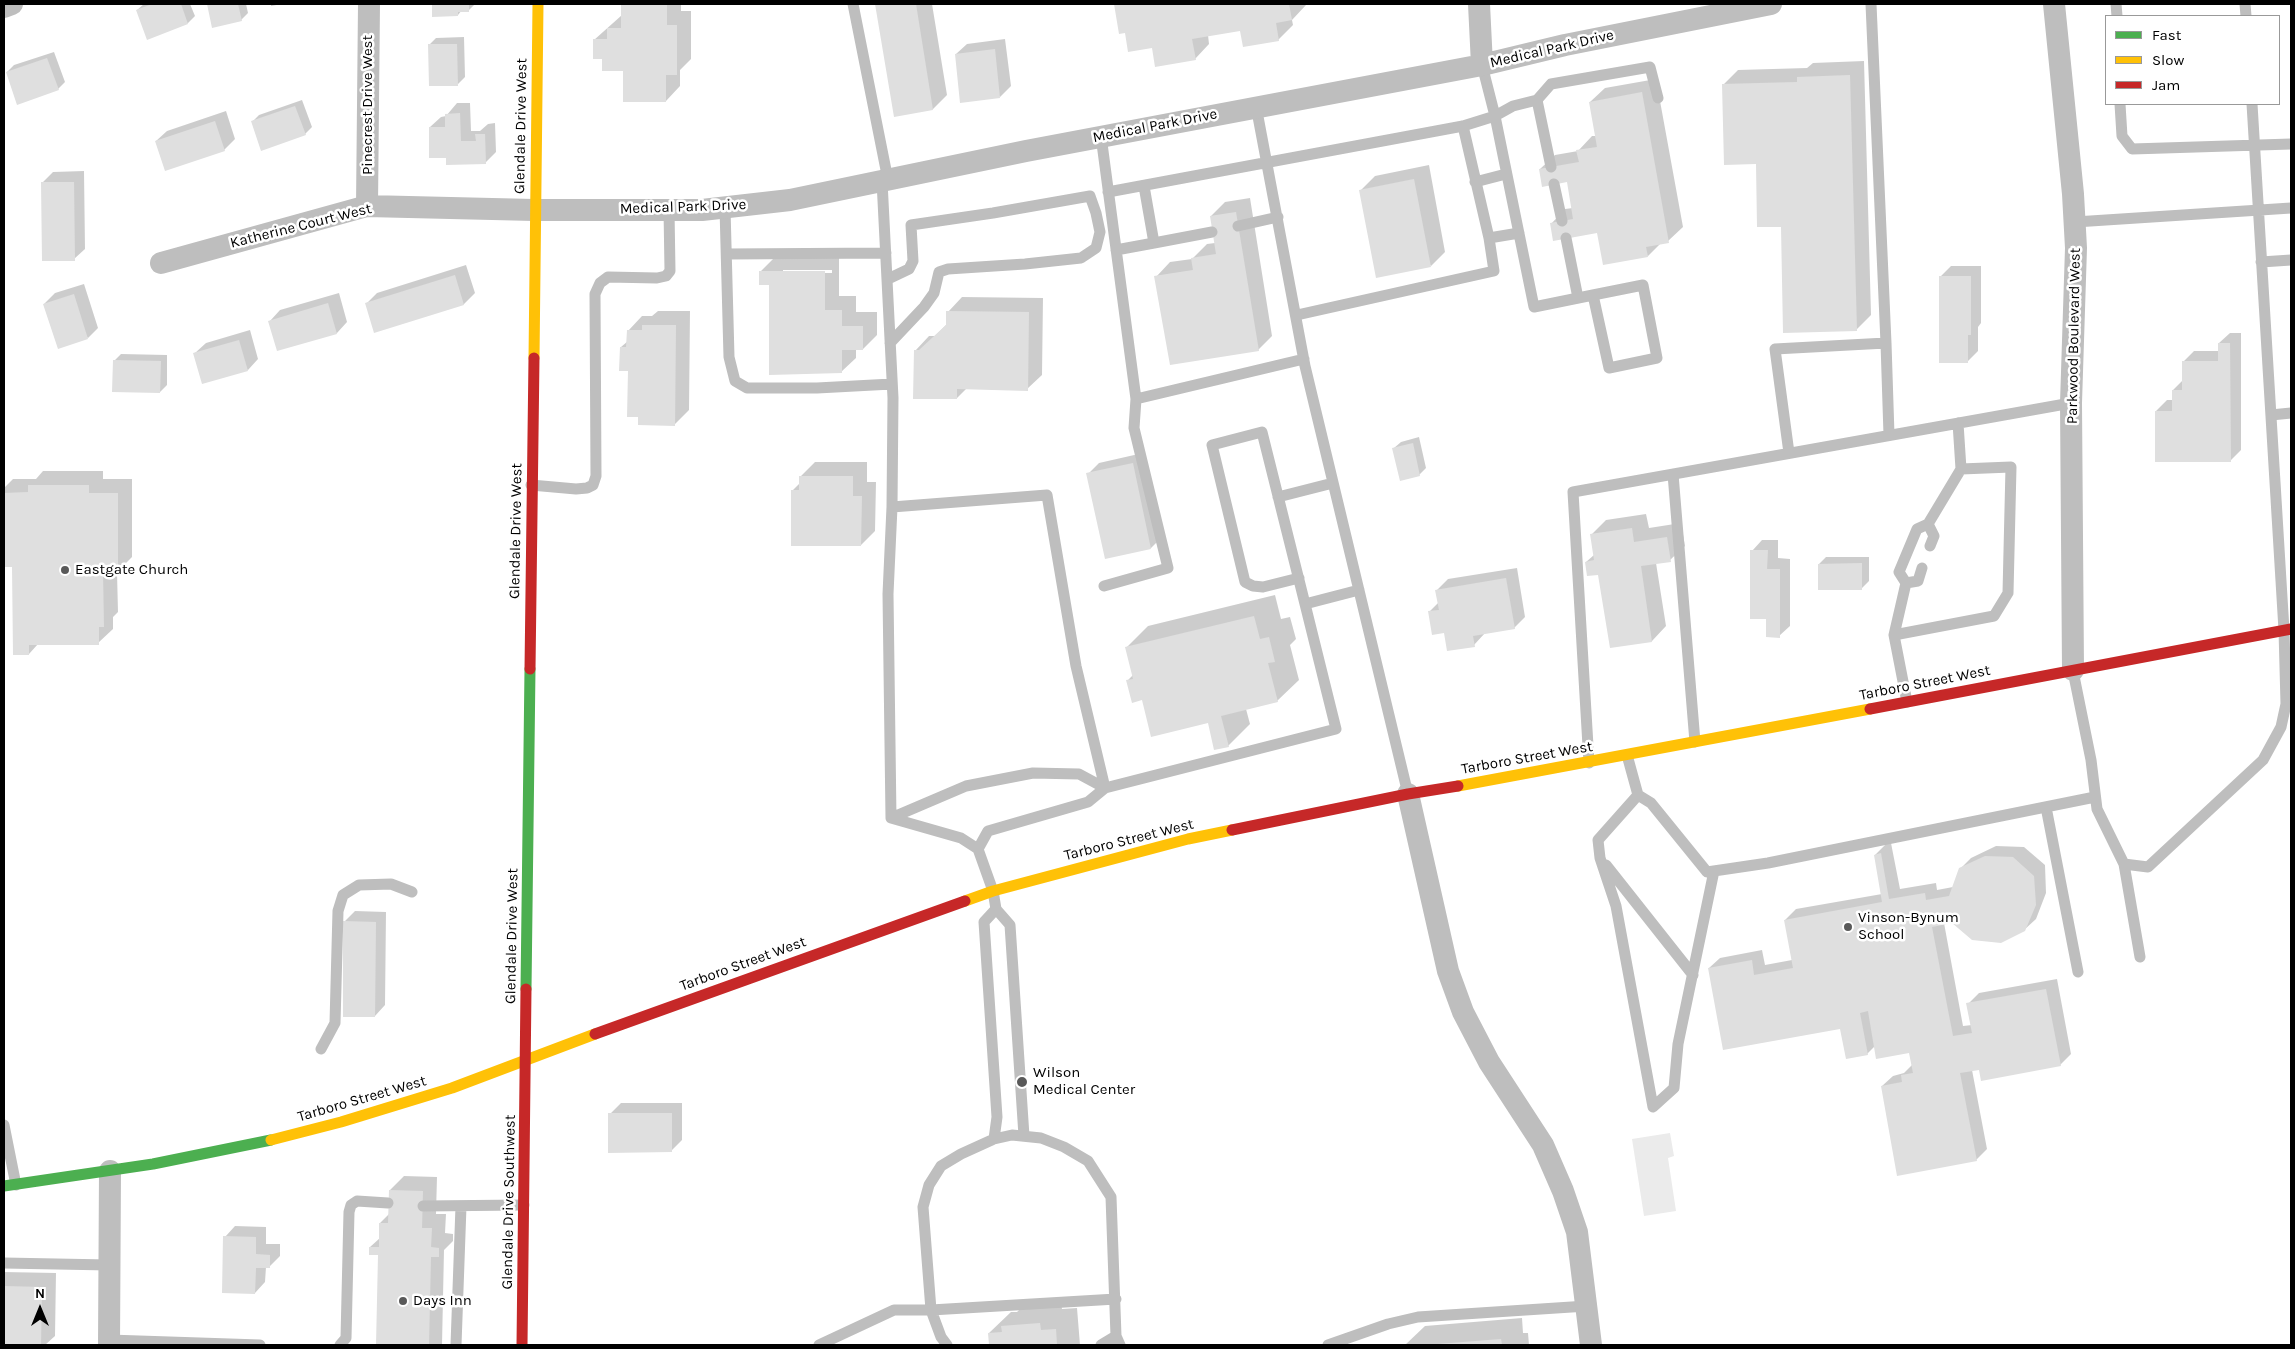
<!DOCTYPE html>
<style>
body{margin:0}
#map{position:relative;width:2295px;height:1349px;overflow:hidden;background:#fff;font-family:Karla,sans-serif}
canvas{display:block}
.frame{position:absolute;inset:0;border:5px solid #000;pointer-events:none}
.legend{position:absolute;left:2105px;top:15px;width:175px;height:90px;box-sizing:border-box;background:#fff;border:1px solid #999;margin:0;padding:6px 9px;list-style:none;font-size:15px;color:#000}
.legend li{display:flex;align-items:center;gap:10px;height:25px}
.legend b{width:25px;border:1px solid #999}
.north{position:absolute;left:15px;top:1284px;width:50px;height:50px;-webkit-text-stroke:4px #fff;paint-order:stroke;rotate:0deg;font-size:14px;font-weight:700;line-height:20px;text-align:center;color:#000}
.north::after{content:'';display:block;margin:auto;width:18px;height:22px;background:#000;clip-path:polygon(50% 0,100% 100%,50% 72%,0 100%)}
</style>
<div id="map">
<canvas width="2295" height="1349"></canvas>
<div class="frame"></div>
<ul class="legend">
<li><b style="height:6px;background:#4caf50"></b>Fast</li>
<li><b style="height:6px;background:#ffc107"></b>Slow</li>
<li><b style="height:6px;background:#c62828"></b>Jam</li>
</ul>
<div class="north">N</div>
</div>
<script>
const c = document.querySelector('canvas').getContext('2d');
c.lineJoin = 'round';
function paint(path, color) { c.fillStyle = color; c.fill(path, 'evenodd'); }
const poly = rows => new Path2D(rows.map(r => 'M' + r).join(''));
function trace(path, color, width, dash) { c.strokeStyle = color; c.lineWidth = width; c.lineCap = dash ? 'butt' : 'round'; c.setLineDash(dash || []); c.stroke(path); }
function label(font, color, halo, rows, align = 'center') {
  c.font = font + ' Karla,sans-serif'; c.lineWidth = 5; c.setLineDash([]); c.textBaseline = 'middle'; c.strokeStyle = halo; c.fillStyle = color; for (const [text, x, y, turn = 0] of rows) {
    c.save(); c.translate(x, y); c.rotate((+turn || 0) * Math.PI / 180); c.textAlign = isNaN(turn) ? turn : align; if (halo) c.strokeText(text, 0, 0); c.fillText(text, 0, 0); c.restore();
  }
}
const green = poly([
 [1670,1133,1674,1156,1668,1158,1676,1211,1644,1216,1632,1139]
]);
const shadow = poly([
 [144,4,190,4,195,16,188,23,148,38,137,10],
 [208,4,246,4,248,13,241,20,213,26],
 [271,4,282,4,271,6],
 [433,4,475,4,469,10,462,10,458,15,433,15],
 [622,4,681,4,681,11,691,11,691,59,680,70,680,86,666,101,624,70,603,57,594,40,622,15],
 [877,4,932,4,947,95,933,109,895,115],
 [1115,4,1306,4,1306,5,1292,20,1293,25,1278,40,1241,30,1208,35,1209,44,1195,59,1153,47,1126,32,1120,33],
 [464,37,465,77,458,84,429,45,436,38],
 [1005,39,1011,86,1000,97,956,54,967,44],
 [54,52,65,82,58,89,7,72,14,65],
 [1864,61,1871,315,1856,330,1782,226,1724,84,1738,70,1807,68,1813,63],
 [1656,79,1683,227,1668,241,1661,243,1648,256,1598,231,1551,224,1565,209,1573,208,1568,181,1540,169,1555,155,1578,151,1592,136,1596,136,1590,102,1605,88],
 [302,100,312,127,305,134,252,122,259,115],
 [457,103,470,103,471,131,480,131,488,124,495,123,496,152,485,163,447,156,430,127,441,117,446,116],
 [226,111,235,139,224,150,156,141,167,131],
 [1429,165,1445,252,1431,266,1361,190,1375,176],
 [84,171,85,249,74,259,42,183,53,172],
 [1250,198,1272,336,1258,350,1156,277,1170,262,1192,259,1207,244,1215,243,1211,216,1225,202],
 [775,257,839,258,839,296,856,296,856,312,877,312,877,335,863,349,856,349,856,358,841,372,760,272],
 [783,270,832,270,832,273,783,273],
 [466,265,475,293,464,304,375,332,366,304,377,293],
 [1951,266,1981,266,1981,323,1978,327,1978,351,1967,362,1940,277],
 [84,284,98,328,88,338,44,304,55,293],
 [339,293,347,322,337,333,270,321,280,310],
 [962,297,1043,298,1042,375,1027,389,967,388,957,398,915,351,929,336,935,336,947,324,948,312],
 [658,311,690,311,689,410,675,424,639,416,629,370,621,347,628,341,628,331,642,316,652,316],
 [250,330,258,359,248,370,195,353,206,343],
 [2230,333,2241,333,2241,450,2230,461,2156,411,2167,400,2173,400,2173,390,2183,380,2183,362,2194,351,2219,351,2219,343],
 [121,354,167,355,167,385,160,392,114,361],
 [1419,437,1426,468,1419,475,1394,448,1401,442],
 [1143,453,1162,537,1151,548,1106,557,1088,474,1099,463],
 [815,462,867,462,867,482,876,482,875,531,861,545,792,491,800,483,800,477],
 [43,471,103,471,103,479,132,479,132,557,117,572,118,612,113,617,113,629,98,643,38,644,29,654,13,566,4,566,4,488,13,479,36,479],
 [1646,514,1649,528,1681,523,1685,546,1670,560,1656,563,1666,626,1652,641,1611,647,1599,573,1586,562,1594,555,1591,535,1606,520],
 [1762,540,1778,540,1778,558,1790,559,1790,626,1779,636,1767,618,1752,551],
 [1826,557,1869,557,1869,581,1862,588,1819,564],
 [1517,568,1525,617,1514,628,1485,633,1474,645,1445,631,1429,612,1439,602,1437,590,1448,579],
 [1275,595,1281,619,1290,617,1296,639,1290,645,1299,680,1277,701,1246,709,1250,724,1228,746,1209,721,1143,699,1127,681,1133,675,1127,647,1148,626],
 [1891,843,1900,889,1936,883,1937,890,1953,887,1960,869,1971,858,1996,846,2024,847,2045,865,2046,893,2036,919,2024,930,1953,922,1944,923,1963,1026,1972,1025,1968,1004,1979,993,2057,979,2071,1054,2060,1065,1972,1070,1987,1149,1976,1160,1882,1086,1893,1076,1904,1073,1912,1065,1910,1051,1875,1046,1867,1054,1841,1027,1709,968,1720,958,1762,950,1765,965,1792,960,1785,920,1796,909,1882,894,1875,855,1886,844],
 [355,911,386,912,385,1005,375,1016,344,922],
 [621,1103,682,1103,682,1140,671,1151,610,1114],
 [404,1176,437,1177,436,1214,446,1214,445,1233,453,1234,453,1241,444,1250,442,1345,377,1345,379,1254,370,1247,380,1238,380,1223,389,1214,390,1190],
 [235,1226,266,1227,266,1244,280,1244,280,1256,269,1267,266,1267,265,1282,255,1293,225,1237],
 [4,1272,56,1273,55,1336,45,1345,4,1345],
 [1061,1302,1062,1309,1077,1308,1080,1345,990,1345,989,1333,1011,1312,1017,1312,1024,1305],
 [1522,1318,1523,1333,1528,1333,1529,1345,1405,1345,1425,1326]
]);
const building = poly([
 [152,4,181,4,188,24,147,40,136,10],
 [207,4,238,4,242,21,212,28],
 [432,4,469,4,469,12,458,12,458,16,432,17],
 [621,4,667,4,667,25,677,25,677,75,666,75,666,102,623,102,623,71,602,71,602,59,593,59,593,39,607,39,607,28,621,28],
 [875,4,916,4,933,110,894,117],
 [1114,4,1289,4,1292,20,1276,23,1279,41,1243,47,1240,31,1192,39,1196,60,1155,67,1152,48,1128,52,1125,33,1119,34],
 [428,44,457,44,458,86,429,86],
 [995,49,1000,98,960,103,955,54],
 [47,58,59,90,17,105,6,72],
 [1850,75,1857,331,1783,333,1781,227,1757,227,1756,164,1724,165,1722,84,1797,82,1797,77],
 [1642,92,1669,243,1646,247,1648,257,1603,265,1597,233,1553,241,1550,223,1573,219,1567,182,1542,187,1539,169,1579,162,1576,150,1597,147,1589,102],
 [295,106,306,135,261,151,251,121],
 [460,113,461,141,476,141,475,134,485,134,486,164,446,165,446,158,429,158,429,127,445,127,445,114],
 [215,121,225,151,165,171,155,141],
 [1414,179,1431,267,1376,278,1359,190],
 [41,182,74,182,75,261,42,261],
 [1236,212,1259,351,1170,365,1154,276,1193,270,1191,258,1216,254,1210,216],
 [759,271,825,271,825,310,842,310,842,326,863,326,863,350,842,350,842,373,769,375,769,285,759,285],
 [455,275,464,305,374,333,365,303],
 [1939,276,1971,276,1971,335,1968,335,1968,363,1939,363],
 [74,294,88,339,58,349,43,304],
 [328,303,337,334,277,351,268,321],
 [946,311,1029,312,1028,391,957,389,957,399,913,399,914,350,919,350,946,325],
 [642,325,676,325,675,426,638,425,638,417,627,417,628,371,619,371,620,347,626,347,627,330,642,330],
 [239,340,248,371,202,384,193,353],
 [2218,343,2230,343,2231,462,2155,462,2155,411,2172,411,2172,390,2182,390,2182,361,2218,361],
 [113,360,161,361,160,393,112,392],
 [1413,443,1420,476,1400,481,1392,448],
 [1133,463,1151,549,1105,559,1086,473],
 [799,476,853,476,853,496,862,496,861,546,791,546,791,490,799,490],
 [28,485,89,485,89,493,118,493,118,573,103,573,104,627,99,627,99,645,29,645,29,655,13,655,12,567,4,567,4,493,28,492],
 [1632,528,1634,542,1667,537,1671,562,1641,566,1652,642,1610,648,1598,575,1587,576,1585,562,1594,560,1590,534],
 [1750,550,1768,550,1767,569,1780,569,1780,638,1766,637,1766,619,1750,619],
 [1862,563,1862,590,1818,590,1818,564],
 [1506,578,1515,629,1473,636,1475,647,1447,651,1444,633,1432,635,1428,611,1439,610,1435,590],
 [1254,616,1260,639,1269,637,1275,662,1268,663,1278,702,1221,716,1229,747,1214,750,1208,723,1151,737,1142,700,1132,703,1126,680,1133,679,1125,647],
 [1881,853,1889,899,1925,893,1926,900,1949,896,1959,868,1985,856,2013,857,2034,876,2036,905,2025,931,2001,943,1972,940,1952,923,1932,927,1953,1036,1972,1033,1966,1003,2046,989,2061,1066,1981,1081,1979,1070,1960,1073,1977,1161,1897,1176,1881,1086,1902,1082,1901,1075,1913,1073,1909,1053,1876,1059,1868,1011,1860,1013,1868,1055,1846,1059,1840,1029,1723,1050,1708,968,1752,960,1754,975,1793,968,1784,920,1882,902,1874,855],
 [343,921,376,922,375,1017,343,1017],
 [608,1113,672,1113,672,1152,608,1153],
 [389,1190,423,1191,422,1228,432,1228,431,1247,439,1248,439,1257,431,1257,429,1345,376,1345,378,1255,369,1255,369,1247,379,1247,379,1223,388,1223],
 [223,1236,256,1237,256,1254,270,1255,270,1268,256,1268,255,1294,222,1293],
 [4,1286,42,1287,41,1345,4,1345],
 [1040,1323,1041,1330,1056,1329,1057,1345,989,1345,988,1333,1002,1332,1001,1326],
 [1501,1339,1502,1345,1438,1345,1438,1344]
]);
const lane = poly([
 [853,4,888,180],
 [1871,4,1886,343],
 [2116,4,2117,16],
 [2245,4,2246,16],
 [1482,65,1495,116,1534,307,1593,295,1643,285,1657,358,1609,368,1593,295],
 [1537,100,1551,84,1650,67,1658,98],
 [2120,104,2122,136,2132,149,2291,144],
 [1256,106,1305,366,1408,794],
 [1101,136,1136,399,1304,359],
 [882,181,893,398,892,507,888,594,891,818,961,838,978,849,993,891,996,909,1010,925,1024,1136],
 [1475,182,1506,174],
 [1554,184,1562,221],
 [1144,186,1154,243,1212,232],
 [1108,192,1463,126,1495,116,1513,106,1537,100,1551,167],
 [725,208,729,357,735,381,747,388,817,388,892,384],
 [2075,222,2291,208],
 [1238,226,1278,217],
 [1489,238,1519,233],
 [1566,238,1578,298],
 [1116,250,1154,243],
 [727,254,886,253],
 [2261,262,2291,260],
 [888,279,909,269,913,261,911,225,993,213,1090,196,1096,213,1100,232,1096,248,1081,258,1025,264,948,269,939,272,934,293,924,307,890,343],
 [1297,315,1494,271,1489,238,1463,126],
 [2271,415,2291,413],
 [1789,453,1775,349,1886,343,1889,435],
 [1673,474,1695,742],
 [531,485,576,489,587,488,593,485,596,476,595,294,600,283,608,277,657,278,666,276,670,271,669,210],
 [1278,497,1333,483],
 [892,507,1047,495,1076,666,1105,788],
 [1928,524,1934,536,1930,546],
 [1906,583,1918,581,1922,568],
 [1104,586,1168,568,1134,428,1136,399],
 [1305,604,1359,590],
 [1894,635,1994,616,2008,593,2011,467,1961,469],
 [2073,671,2091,760,2097,809,2124,864,2148,867,2263,760,2281,727,2286,704,2284,630,2252,104],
 [1907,702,1894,635,1906,583,1899,572,1917,529,1928,524,1961,469,1958,423],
 [1627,755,1638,795,1651,803,1707,872,1768,863,2095,797],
 [1589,763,1573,492,2071,403],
 [1638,795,1598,840,1600,858,1616,906,1653,1107,1674,1088,1678,1044,1714,871],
 [2046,807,2078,972],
 [891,818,966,786,1033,773,1079,774,1105,788],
 [978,849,988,831,1088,802,1105,788,1336,729,1305,604,1262,432,1212,445,1245,582,1253,586,1263,587,1299,578],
 [2124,864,2140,957],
 [1606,865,1693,975],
 [321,1049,335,1023,338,911,343,895,359,885,391,884,412,892],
 [4,1125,16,1185],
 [994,1139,997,1117,984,922,996,909],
 [423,1206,524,1205],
 [4,1263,109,1265],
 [109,1340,260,1345],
 [340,1345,346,1338,349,1212,351,1205,357,1201,388,1203],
 [456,1345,461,1206],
 [819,1345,894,1310,931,1310,1116,1299],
 [947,1345,941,1337,931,1310,923,1207,929,1185,941,1166,961,1154,994,1139,1012,1135,1041,1138,1064,1147,1088,1161,1111,1197,1116,1336,1120,1345],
 [1101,1345,1116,1336],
 [1328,1345,1388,1324,1418,1317,1587,1306]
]);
const street = poly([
 [1479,4,1482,65],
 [2054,4,2073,194,2076,248,2071,403,2073,670],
 [4,7,12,4],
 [367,206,369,4],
 [161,263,367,206,534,210,702,210,790,200,1026,151,1482,65,1565,45,1771,4],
 [1408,794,1448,971,1463,1012,1489,1062,1543,1145,1563,1191,1577,1232,1591,1345],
 [109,1345,110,1171]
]);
const fast = poly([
 [526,989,530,669],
 [4,1186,153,1164,271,1140]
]);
const slow = poly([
 [534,358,538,4],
 [1458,786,1870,709],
 [965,901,993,891,1188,839,1232,830],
 [271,1140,341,1122,452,1088,595,1034]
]);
const jam = poly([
 [530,669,534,358],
 [1870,709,2291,629],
 [1232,830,1408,794,1458,786],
 [595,1034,965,901],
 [522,1345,526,989]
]);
const markers = [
 [65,570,5,"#595959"],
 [1848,927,5,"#595959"],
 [1022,1082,6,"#595959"],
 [403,1301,5,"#595959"]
];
const streetNames = [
 ["Medical Park Drive",1552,49,-13],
 ["Pinecrest Drive West",368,105,-90],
 ["Glendale Drive West",521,126,-89],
 ["Medical Park Drive",1155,126,-11],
 ["Medical Park Drive",683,207,-2],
 ["Katherine Court West",301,226,-14],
 ["Parkwood Boulevard West",2074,336,-89],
 ["Glendale Drive West",516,531,-89],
 ["Tarboro Street West",1925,683,-11],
 ["Tarboro Street West",1527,758,-10],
 ["Tarboro Street West",1129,840,-14],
 ["Glendale Drive West",512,936,-89],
 ["Tarboro Street West",743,964,-20],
 ["Tarboro Street West",362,1099,-16],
 ["Glendale Drive Southwest",509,1202,-89]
];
const poiNames = [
 ["Eastgate Church",75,570],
 ["Vinson-Bynum",1858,918],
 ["School",1858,935],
 ["Wilson",1033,1073],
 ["Medical Center",1033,1090],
 ["Days Inn",413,1301]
];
paint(green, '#ebebeb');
paint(shadow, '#0003');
paint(building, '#dfdfdf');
trace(lane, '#bebebe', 11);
trace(street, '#bebebe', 22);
trace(fast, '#4caf50', 11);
trace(slow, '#ffc107', 11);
trace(jam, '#c62828', 11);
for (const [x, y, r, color] of markers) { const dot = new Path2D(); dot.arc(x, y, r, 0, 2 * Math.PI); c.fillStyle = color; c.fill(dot); trace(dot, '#fff', 2); }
label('15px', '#000', '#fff', streetNames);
label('15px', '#000', '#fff', poiNames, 'left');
</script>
